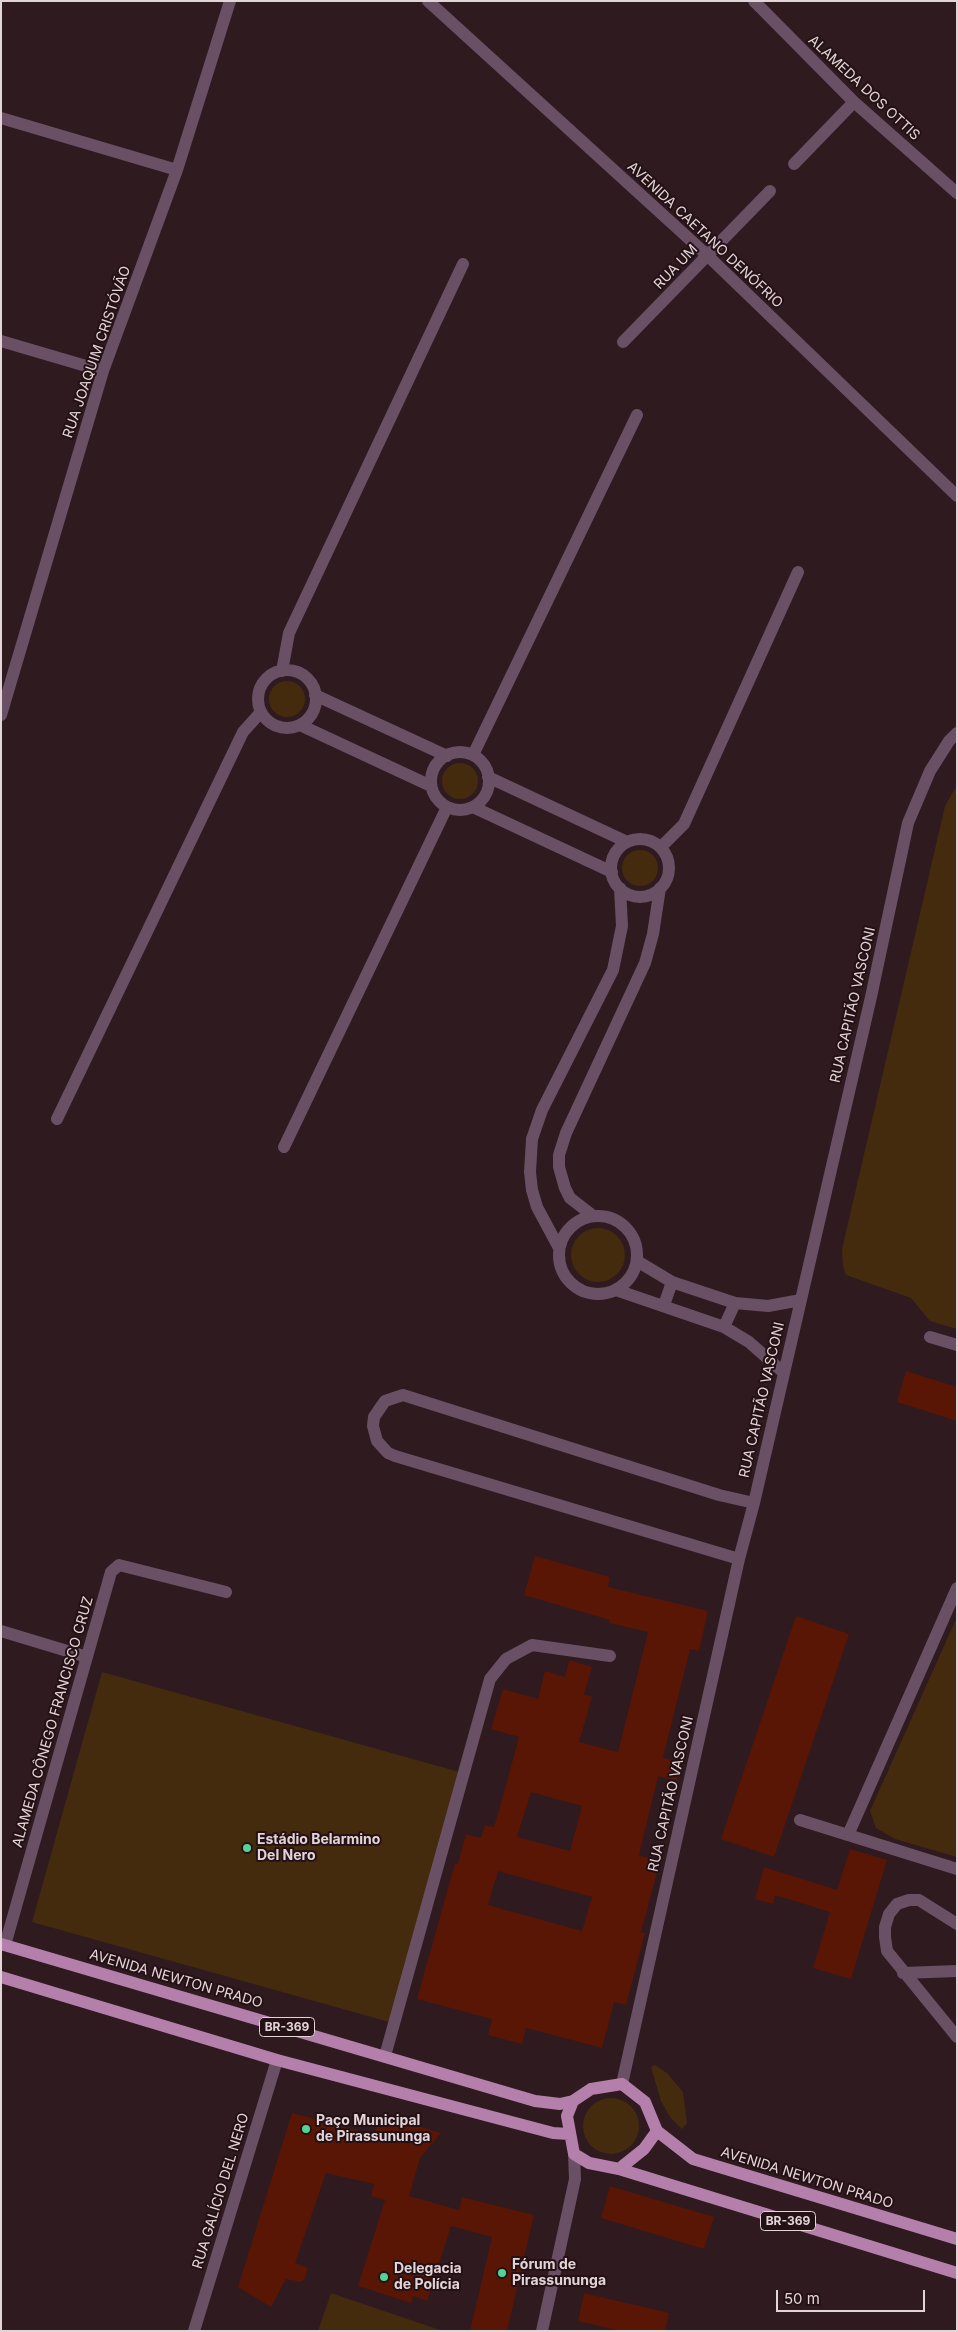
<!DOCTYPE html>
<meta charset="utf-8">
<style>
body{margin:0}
#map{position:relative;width:958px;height:2332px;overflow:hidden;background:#2e1a1f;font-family:Inter,sans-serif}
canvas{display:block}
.frame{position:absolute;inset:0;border:2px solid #e3d4d7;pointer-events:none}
.scale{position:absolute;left:776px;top:2290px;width:149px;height:22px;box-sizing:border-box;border:2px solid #e3d4d7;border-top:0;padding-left:6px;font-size:15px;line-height:18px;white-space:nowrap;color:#e3d4d7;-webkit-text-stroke:4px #241116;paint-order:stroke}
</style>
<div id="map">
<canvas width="958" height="2332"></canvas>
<div class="frame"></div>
<div class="scale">50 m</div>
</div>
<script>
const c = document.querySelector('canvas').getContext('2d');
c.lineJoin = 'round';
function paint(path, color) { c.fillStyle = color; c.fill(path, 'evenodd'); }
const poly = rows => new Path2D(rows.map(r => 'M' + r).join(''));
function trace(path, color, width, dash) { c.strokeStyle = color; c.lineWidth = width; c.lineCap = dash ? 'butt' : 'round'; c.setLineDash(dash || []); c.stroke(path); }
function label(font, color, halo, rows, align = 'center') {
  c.font = font + ' Inter,sans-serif'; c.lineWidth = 4; c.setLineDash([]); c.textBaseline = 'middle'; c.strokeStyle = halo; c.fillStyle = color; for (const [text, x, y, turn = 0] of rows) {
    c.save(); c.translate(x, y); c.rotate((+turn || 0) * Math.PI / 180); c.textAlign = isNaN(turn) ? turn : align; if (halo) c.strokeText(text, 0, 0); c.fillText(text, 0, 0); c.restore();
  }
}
const green = poly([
 '269 699a18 18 0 1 1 36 0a18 18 0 1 1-36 0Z',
 '442 781a18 18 0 1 1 36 0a18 18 0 1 1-36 0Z',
 [957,785,957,1329,930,1321,911,1298,846,1275,843,1266,842,1249,945,806],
 '622 868a18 18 0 1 1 36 0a18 18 0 1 1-36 0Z',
 '571 1255a27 27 0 1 1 54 0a27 27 0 1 1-54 0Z',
 [957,1617,957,1857,895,1839,876,1828,870,1811],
 [102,1672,463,1773,393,2023,32,1922],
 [655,2065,667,2073,683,2092,687,2123,682,2129,670,2117,661,2101,651,2067],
 '583 2126a28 28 0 1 1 56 0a28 28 0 1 1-56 0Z',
 [331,2293,443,2331,318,2331]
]);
const building = poly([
 [906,1371,957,1387,957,1421,897,1402],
 [535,1556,610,1577,608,1587,708,1611,699,1651,690,1649,663,1758,681,1762,677,1781,658,1776,639,1855,660,1861,641,1932,645,1933,626,2005,614,2002,602,2048,526,2028,522,2044,488,2035,492,2019,417,1999,455,1863,458,1864,466,1834,481,1838,485,1825,494,1827,506,1785,519,1737,491,1729,503,1689,538,1699,545,1671,565,1677,569,1660,592,1667,584,1694,592,1697,579,1742,618,1752,648,1632,609,1623,610,1620,524,1595],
 [531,1792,582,1806,570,1851,517,1837],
 [498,1871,592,1897,582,1931,488,1905],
 [796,1616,849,1634,774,1857,721,1839],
 [850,1849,887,1860,851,1979,813,1968,830,1912,775,1895,773,1904,755,1899,764,1867,837,1890],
 [292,2113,374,2135,382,2115,441,2133,420,2158,409,2196,459,2210,462,2197,534,2215,507,2331,470,2331,492,2237,451,2226,427,2301,413,2296,411,2303,358,2286,385,2200,371,2196,374,2184,326,2173,295,2263,308,2268,305,2278,301,2282,286,2279,271,2307,238,2287],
 [610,2186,714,2217,704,2249,601,2218],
 [584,2293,669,2313,665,2331,620,2331,578,2321]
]);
const minor = poly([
 [428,1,708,256,957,496],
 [754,1,854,102,957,193],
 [1,118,177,170],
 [794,164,854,102],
 [1,341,103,371],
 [623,342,770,191],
 '258 699a29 29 0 1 1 58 0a29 29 0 1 1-58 0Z',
 [282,671,289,633,463,264],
 [315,695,447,756],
 [1,715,103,371,177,170,230,1],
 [300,725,431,786],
 '431 781a29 29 0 1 1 58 0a29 29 0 1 1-58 0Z',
 [473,755,637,415],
 [488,777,627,842],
 [473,807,612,872],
 '611 868a29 29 0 1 1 58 0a29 29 0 1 1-58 0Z',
 [661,847,684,824,798,572],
 [57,1119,243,732,261,712],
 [284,1147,447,807],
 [592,1215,570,1198,565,1188,559,1167,559,1155,566,1133,645,963,653,934,660,888],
 '559 1255a39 39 0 1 1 78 0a39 39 0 1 1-78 0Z',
 [559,1248,537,1207,532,1190,530,1172,532,1139,542,1110,613,970,622,926,620,888],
 [637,1261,672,1282,735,1303,768,1306,801,1300],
 [616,1290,724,1327,749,1342,783,1372],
 [664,1305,672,1282],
 [724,1327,735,1303],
 [930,1337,957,1345],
 [739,1559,395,1456,388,1453,377,1441,373,1426,374,1417,385,1401,403,1395,719,1495,754,1503],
 [1,1631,87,1657],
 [800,1820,957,1869],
 [848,1835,957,1588],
 [957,1924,919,1900,909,1900,897,1904,889,1914,885,1927,885,1937,887,1951,957,2037],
 [5,1945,111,1572,119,1565,226,1592],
 [903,1973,957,1971],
 [385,2056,490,1679,506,1659,532,1645,610,1656],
 [622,2084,739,1559,754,1503,871,997,908,823,930,771,949,741,957,733],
 [194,2331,277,2060],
 [542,2331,575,2179,574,2154]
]);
const major = poly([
 [1,1944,535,2101,560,2104,573,2101],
 [1,1977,277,2060,553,2133,569,2134],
 [619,2169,644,2149,657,2131],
 [957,2239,693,2159,657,2131,645,2102,622,2084,591,2089,573,2101,567,2116,574,2154,589,2163,619,2169,957,2273]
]);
const markers = [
 [247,1848,5,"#55d395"],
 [306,2129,5,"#55d395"],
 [502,2273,5,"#55d395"],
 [384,2277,5,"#55d395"]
];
const shields = [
 [287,2027,55],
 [788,2221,55]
];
const shieldNames = [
 ["BR-369",287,2027],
 ["BR-369",788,2221]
];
const streetNames = [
 ["ALAMEDA DOS OTTIS",864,88,43],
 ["AVENIDA CAETANO DENÓFRIO",705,235,43],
 ["RUA UM",676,267,-46],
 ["RUA JOAQUIM CRISTÓVÃO",97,352,-71],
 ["RUA CAPITÃO VASCONI",853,1005,-77],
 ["RUA CAPITÃO VASCONI",762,1400,-77],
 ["ALAMEDA CÔNEGO FRANCISCO CRUZ",53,1722,-74],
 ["RUA CAPITÃO VASCONI",671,1794,-77],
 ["AVENIDA NEWTON PRADO",176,1979,16],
 ["AVENIDA NEWTON PRADO",807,2178,17],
 ["RUA GALÍCIO DEL NERO",221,2191,-73]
];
const poiNames = [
 ["Estádio Belarmino",257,1840],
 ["Del Nero",257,1856],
 ["Paço Municipal",316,2121],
 ["de Pirassununga",316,2137],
 ["Fórum de",512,2265],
 ["Pirassununga",512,2281],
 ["Delegacia",394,2269],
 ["de Polícia",394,2285]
];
paint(green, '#442b0e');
paint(building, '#5a1604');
trace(minor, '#6a5065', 12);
trace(major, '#b47faa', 12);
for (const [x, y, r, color] of markers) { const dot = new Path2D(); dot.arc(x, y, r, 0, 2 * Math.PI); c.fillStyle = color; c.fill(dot); trace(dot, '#241116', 2); }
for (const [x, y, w] of shields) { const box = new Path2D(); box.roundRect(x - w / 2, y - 9.5, w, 19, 4); c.fillStyle = '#241116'; c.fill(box); trace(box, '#e3d4d7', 1); }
label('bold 12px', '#e3d4d7', null, shieldNames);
label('14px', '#e3d4d7', '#241116', streetNames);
label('bold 14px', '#e3d4d7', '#241116', poiNames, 'left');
</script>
